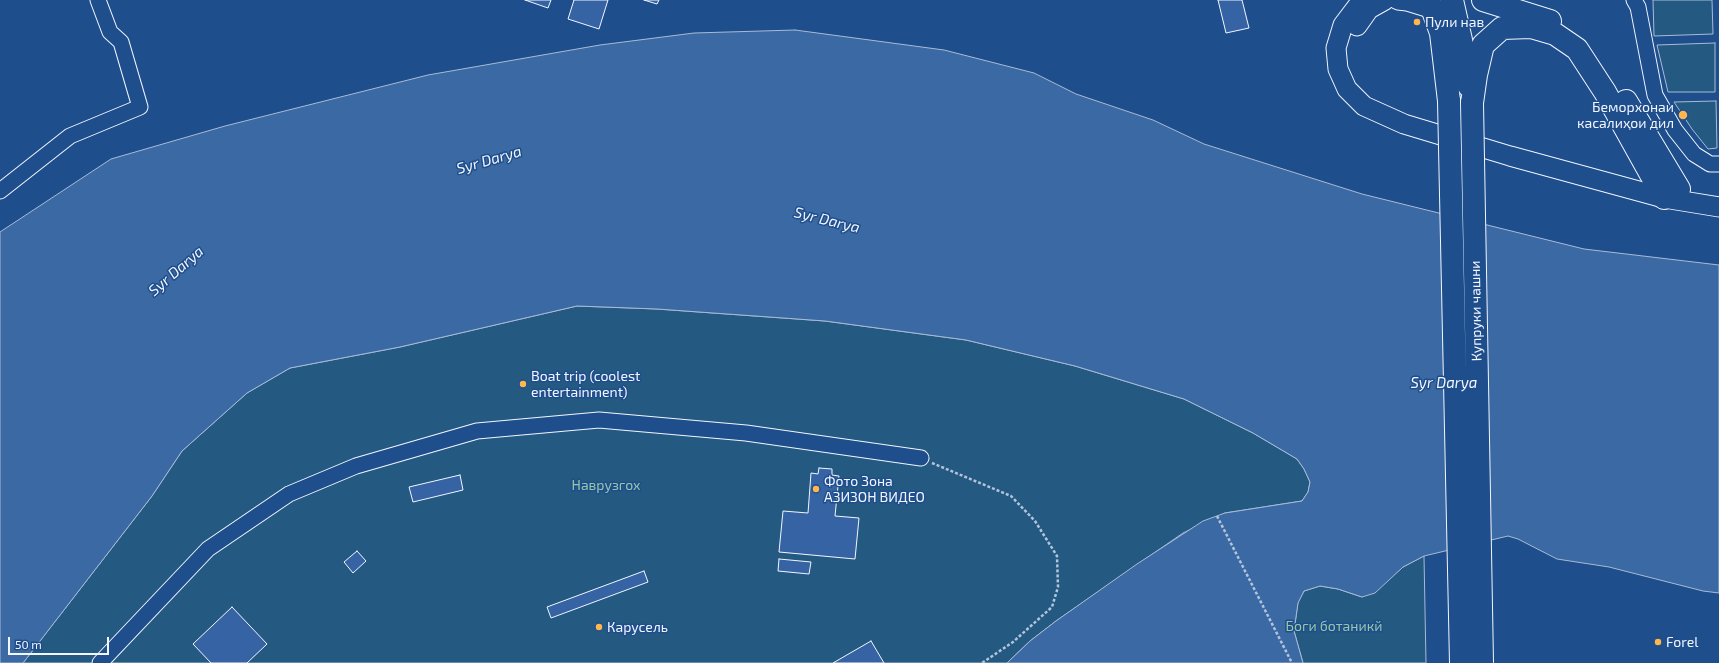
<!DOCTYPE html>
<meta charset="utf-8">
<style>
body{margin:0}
#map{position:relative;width:1719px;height:663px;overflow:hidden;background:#1f4e8c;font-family:"Exo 2",sans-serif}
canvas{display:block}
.scale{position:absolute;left:8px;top:637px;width:101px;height:18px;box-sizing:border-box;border:2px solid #f2f6ff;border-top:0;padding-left:5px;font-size:12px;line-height:14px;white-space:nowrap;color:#f2f6ff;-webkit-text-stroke:3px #1f4e8c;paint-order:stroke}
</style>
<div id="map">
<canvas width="1719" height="663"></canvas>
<div class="scale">50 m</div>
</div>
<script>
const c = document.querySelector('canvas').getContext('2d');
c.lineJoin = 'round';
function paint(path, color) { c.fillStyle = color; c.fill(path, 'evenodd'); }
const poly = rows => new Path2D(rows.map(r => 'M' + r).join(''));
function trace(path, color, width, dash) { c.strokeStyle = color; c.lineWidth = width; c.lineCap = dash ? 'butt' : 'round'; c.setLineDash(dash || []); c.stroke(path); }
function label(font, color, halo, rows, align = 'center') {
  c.font = font + ' "Exo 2",sans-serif'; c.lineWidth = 3; c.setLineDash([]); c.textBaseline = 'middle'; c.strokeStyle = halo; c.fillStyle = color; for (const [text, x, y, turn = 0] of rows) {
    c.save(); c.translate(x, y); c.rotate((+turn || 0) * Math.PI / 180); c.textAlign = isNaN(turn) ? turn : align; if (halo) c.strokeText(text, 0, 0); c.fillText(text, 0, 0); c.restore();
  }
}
const green = poly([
 [1653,0,1712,0,1713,34,1654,36,1653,0],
 [1715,43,1715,92,1668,92,1657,45,1715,43],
 [1716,101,1717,148,1708,149,1692,129,1674,102,1716,101],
 [577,306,657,309,825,321,966,340,1075,366,1184,399,1253,433,1297,459,1304,469,1310,482,1308,492,1302,501,1225,513,1183,533,1056,621,1030,641,1007,663,23,663,152,496,182,451,247,393,290,368,400,347,577,306],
 [1424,556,1426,663,1303,663,1294,631,1298,602,1304,591,1320,586,1338,589,1362,597,1391,577,1403,567,1424,556]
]);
const water = poly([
 [795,30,944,50,1034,73,1076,94,1153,120,1204,144,1362,194,1584,249,1719,265,1719,593,1703,591,1609,567,1557,559,1518,539,1508,536,1424,556,1403,567,1375,593,1362,597,1338,589,1320,586,1304,591,1298,603,1294,631,1303,663,1007,663,1030,641,1056,621,1137,564,1203,521,1225,513,1302,501,1308,492,1310,482,1304,469,1297,459,1253,433,1184,399,1075,366,966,340,825,321,657,309,577,306,400,347,290,368,247,393,182,451,152,496,23,663,0,663,0,232,111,159,225,126,428,75,600,45,694,33,795,30]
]);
const building = poly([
 [525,0,551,0,548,8,525,0],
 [574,0,608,0,599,29,568,19,574,0],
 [644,0,659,0,657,4,644,0],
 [1218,0,1242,0,1249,28,1226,33,1218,0],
 [819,468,832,469,832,475,839,476,835,516,859,518,855,559,779,552,783,511,808,513,811,473,818,474,819,468],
 [460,475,463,490,413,502,409,487,460,475],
 [357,551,366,561,353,573,344,562,357,551],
 [779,559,811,562,809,574,778,571,779,559],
 [644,571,648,582,551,618,547,607,644,571],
 [232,607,267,644,247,663,211,663,193,644,232,607],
 [871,641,884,663,833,663,871,641]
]);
const path = poly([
 [932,463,1011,496,1035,521,1057,556,1058,587,1052,607,1013,642,982,663],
 [1217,516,1292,663]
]);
const minor = poly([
 [1634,0,1638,7,1655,95,1675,130,1694,154,1710,164,1719,164],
 [0,191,70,136,140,107,121,42,110,32,98,0],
 [100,663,208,549,289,494,356,466,477,431,599,420,746,433,921,458]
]);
const major = poly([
 [1362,0,1343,25,1336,48,1338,69,1347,89,1364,106,1404,124,1510,156,1664,198,1719,207],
 [1398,0,1407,1,1433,9],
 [1357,26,1369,9,1385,0]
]);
const highway = poly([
 [1429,0,1441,33,1449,101],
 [1452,0,1461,40,1469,86],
 [1483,0,1550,21],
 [1626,101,1679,189],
 [1472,103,1476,75,1483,45,1502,28,1531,27,1555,34,1577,49,1605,92,1664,198]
]);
const highwayBridge = poly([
 [1449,101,1461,663],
 [1472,103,1482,663]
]);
const markers = [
 [1417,22,4,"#ffb74d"],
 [1683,115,5,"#ffb74d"],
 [523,384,4,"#ffb74d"],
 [816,489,4,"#ffb74d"],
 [599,627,4,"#ffb74d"],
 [1658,642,4,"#ffb74d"]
];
const poiNames = [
 ["Пули нав",1425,22],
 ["Беморхонаи",1674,107,"right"],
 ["касалиҳои дил",1674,123,"right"],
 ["Boat trip (coolest",531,376],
 ["entertainment)",531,392],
 ["Фото Зона",824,481],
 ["АЗИЗОН ВИДЕО",824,497],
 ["Карусель",607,627],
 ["Forel",1666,642]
];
const streetNames = [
 ["Купруки чашни",1476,311,-91]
];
const parkNames = [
 ["Наврузгох",606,485],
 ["Боги ботаникй",1334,626]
];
const waterNames = [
 ["Syr Darya",489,160,-16],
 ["Syr Darya",827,220,14],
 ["Syr Darya",176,271,-41],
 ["Syr Darya",1444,383]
];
paint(green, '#245a82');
trace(green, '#a8bbd7', 1);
paint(water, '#3b69a3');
trace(water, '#a8bbd7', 1);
paint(building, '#3563a3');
trace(building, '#f2f6ff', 1);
trace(minor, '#f2f6ff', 17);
trace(major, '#f2f6ff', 21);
trace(highway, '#f2f6ff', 24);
trace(path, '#b3c4dc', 2.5, [3, 2]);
trace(minor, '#1f4e8c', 15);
trace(major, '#1f4e8c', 19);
trace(highway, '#1f4e8c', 22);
trace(highwayBridge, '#f2f6ff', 24, []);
trace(highwayBridge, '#1f4e8c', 22);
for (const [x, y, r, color] of markers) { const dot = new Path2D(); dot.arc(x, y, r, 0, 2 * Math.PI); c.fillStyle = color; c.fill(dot); trace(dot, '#1f4e8c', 1.5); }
label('14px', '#f2f6ff', '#1f4e8c', poiNames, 'left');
label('14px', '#f2f6ff', '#1f4e8c', streetNames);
label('14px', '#97c8a6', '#1f4e8c', parkNames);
label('italic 15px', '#f2f6ff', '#1f4e8c', waterNames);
</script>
